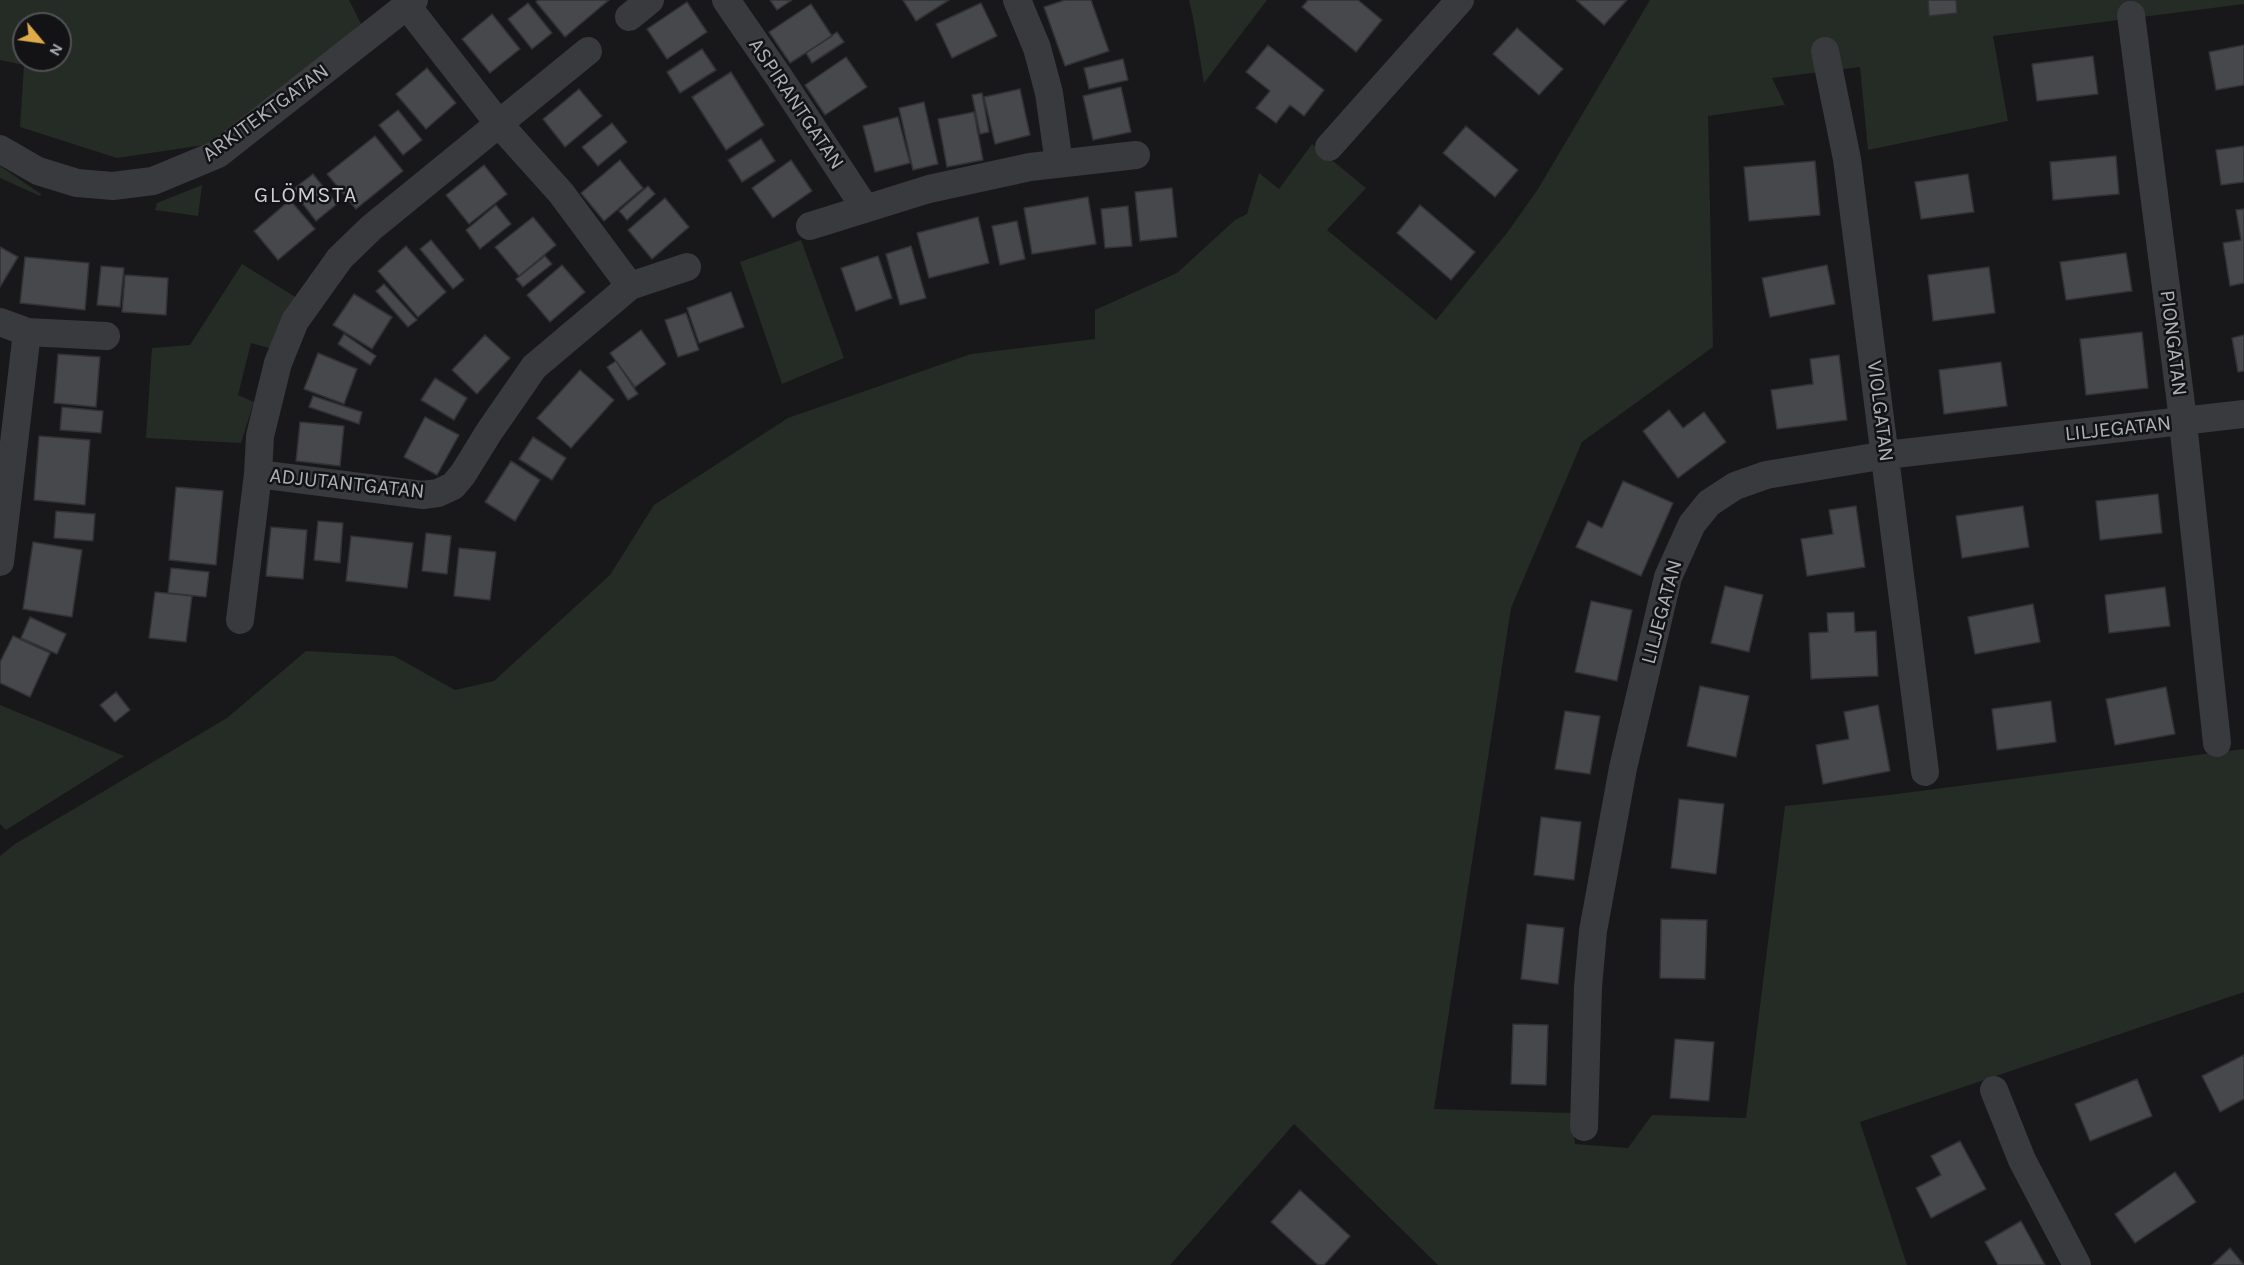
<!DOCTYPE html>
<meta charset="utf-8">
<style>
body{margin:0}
#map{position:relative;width:2244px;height:1265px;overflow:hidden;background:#18181a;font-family:Karla,sans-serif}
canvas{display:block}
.north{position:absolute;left:12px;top:12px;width:60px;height:60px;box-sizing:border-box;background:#131315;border:2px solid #505256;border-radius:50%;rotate:119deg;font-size:16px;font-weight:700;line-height:24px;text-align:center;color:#abb0b8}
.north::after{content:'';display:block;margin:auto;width:21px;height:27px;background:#dfaa4a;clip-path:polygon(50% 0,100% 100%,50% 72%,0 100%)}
</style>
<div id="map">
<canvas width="2244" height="1265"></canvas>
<div class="north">N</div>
</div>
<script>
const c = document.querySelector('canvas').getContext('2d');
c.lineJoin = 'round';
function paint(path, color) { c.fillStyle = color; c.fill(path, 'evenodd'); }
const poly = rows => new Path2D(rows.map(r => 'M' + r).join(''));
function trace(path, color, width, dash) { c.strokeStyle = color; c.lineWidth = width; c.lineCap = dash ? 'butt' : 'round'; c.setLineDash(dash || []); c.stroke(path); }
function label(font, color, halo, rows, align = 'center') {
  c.font = font + ' Karla,sans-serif'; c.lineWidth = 5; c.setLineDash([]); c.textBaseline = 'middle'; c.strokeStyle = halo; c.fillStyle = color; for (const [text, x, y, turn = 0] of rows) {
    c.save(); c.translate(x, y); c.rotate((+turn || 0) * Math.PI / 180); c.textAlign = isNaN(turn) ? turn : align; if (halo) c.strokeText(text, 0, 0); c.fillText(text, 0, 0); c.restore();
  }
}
const green = poly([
 [0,0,349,0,361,24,291,82,211,144,117,158,20,127,24,65,0,60],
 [24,24,60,24,60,60,24,60],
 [1189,0,1267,0,1204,83,1193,17],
 [1650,0,2244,0,2244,4,1993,36,2008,121,1868,150,1860,67,1772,78,1785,105,1708,116,1713,347,1582,442,1511,608,1434,1109,1572,1113,1575,1144,1628,1148,1652,1115,1746,1118,1785,806,1889,795,2244,749,2244,992,1860,1122,1907,1265,1438,1265,1294,1124,1170,1265,0,1265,0,856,15,844,227,718,306,651,394,656,455,690,494,681,610,575,654,505,788,418,971,354,1095,339,1095,310,1177,273,1235,220,1247,214,1259,173,1279,189,1312,144,1366,188,1327,230,1436,320,1507,233,1538,189],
 [0,166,41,194,40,196,0,178],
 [202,185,198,216,155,210,157,203],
 [801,240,844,358,782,384,740,262],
 [242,264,297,298,272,349,251,343,238,395,254,402,241,443,146,438,152,348,190,345],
 [0,705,124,756,6,830,0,824]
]);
const building = poly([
 [538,0,609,0,565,37,536,2,538,0],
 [770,0,792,0,777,10,770,0],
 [903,0,949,0,916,21,903,0],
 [1065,0,1091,0,1109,51,1065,66,1044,7,1065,0],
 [1308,0,1358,0,1382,20,1356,52,1302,7,1308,0],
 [1576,0,1627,0,1604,25,1576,0],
 [1928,0,1956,0,1957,13,1929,16,1928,0],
 [687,2,707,32,667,59,647,29,687,2],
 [528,3,552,33,532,49,508,19,528,3],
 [981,3,997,36,952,58,936,24,981,3],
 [811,4,832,36,790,63,769,32,811,4],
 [492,14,520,49,490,73,462,39,492,14],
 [1517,28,1563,69,1539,95,1493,54,1517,28],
 [837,32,844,42,812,63,806,53,837,32],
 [1268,45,1324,90,1304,116,1290,105,1276,123,1256,108,1270,91,1246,72,1268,45],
 [2244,45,2244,85,2216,90,2209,52,2244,45],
 [702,49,716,70,680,93,667,72,702,49],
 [2093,56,2098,94,2037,101,2032,64,2093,56],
 [846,57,867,87,825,115,805,85,846,57],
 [1123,59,1128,80,1089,89,1084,68,1123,59],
 [427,68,456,103,426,129,396,94,427,68],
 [731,72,764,125,726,150,692,97,731,72],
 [1121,87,1131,132,1093,140,1083,96,1121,87],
 [579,89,602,116,565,147,543,119,579,89],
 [1020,89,1030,135,995,144,984,97,1020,89],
 [982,93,989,132,980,134,972,95,982,93],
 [924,102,938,164,913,170,899,108,924,102],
 [398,110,422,140,403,155,379,125,398,110],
 [974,112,983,160,947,167,938,119,974,112],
 [898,117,910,163,875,172,863,126,898,117],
 [612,123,627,142,598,166,582,147,612,123],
 [1466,126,1518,170,1495,197,1443,153,1466,126],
 [375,136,403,171,356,209,327,174,375,136],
 [761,139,775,161,742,182,728,160,761,139],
 [2244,146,2244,182,2221,185,2216,150,2244,146],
 [2116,156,2119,194,2053,200,2050,162,2116,156],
 [620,160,643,188,604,221,581,193,620,160],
 [791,160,812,191,773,218,752,188,791,160],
 [1815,161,1820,215,1749,221,1744,167,1815,161],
 [484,165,507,194,469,224,446,195,484,165],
 [313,174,337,204,316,221,292,190,313,174],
 [1968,174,1974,212,1921,219,1915,182,1968,174],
 [648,186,655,194,627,220,619,211,648,186],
 [1172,188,1177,237,1140,241,1135,192,1172,188],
 [1088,197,1096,244,1032,254,1024,208,1088,197],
 [665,198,689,227,652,259,628,230,665,198],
 [290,200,315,229,278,260,254,231,290,200],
 [496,205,511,224,480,249,466,230,496,205],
 [1420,205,1475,252,1451,280,1397,233,1420,205],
 [1128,206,1132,246,1105,248,1101,209,1128,206],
 [2244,209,2244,283,2230,286,2223,243,2241,240,2236,210,2244,209],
 [533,217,556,245,519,276,495,247,533,217],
 [978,217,989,263,929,278,917,233,978,217],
 [1017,221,1025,259,1000,265,992,226,1017,221],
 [431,240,464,280,453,289,420,249,431,240],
 [406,246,446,292,418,317,378,271,406,246],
 [911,246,926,298,900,305,886,254,911,246],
 [0,247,18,257,0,287,0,247],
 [2126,253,2132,291,2066,300,2060,262,2126,253],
 [545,256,552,264,523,287,516,279,545,256],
 [878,256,892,298,856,311,841,268,878,256],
 [25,257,89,263,85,310,20,303,25,257],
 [562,265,585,292,550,322,527,295,562,265],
 [1827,265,1835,304,1770,317,1762,278,1827,265],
 [101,266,124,268,120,307,97,305,101,266],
 [1989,267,1995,313,1933,321,1928,275,1989,267],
 [125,275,168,278,166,315,122,312,125,275],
 [384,284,417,320,408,327,376,291,384,284],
 [731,292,744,327,699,343,687,308,731,292],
 [354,294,392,317,372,349,333,325,354,294],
 [686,313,699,350,678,357,665,320,686,313],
 [641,330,666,364,635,387,610,353,641,330],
 [2142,332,2148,388,2086,395,2080,339,2142,332],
 [344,334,376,356,370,365,338,344,344,334],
 [485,335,510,358,477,394,452,370,485,335],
 [2244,335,2244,371,2238,372,2232,338,2244,335],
 [318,353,357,369,344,404,304,389,318,353],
 [58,354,100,357,96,407,54,403,58,354],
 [1839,355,1847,420,1777,429,1771,390,1813,384,1810,359,1839,355],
 [616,361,638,394,628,400,607,367,616,361],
 [2001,362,2007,406,1944,414,1939,370,2001,362],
 [580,370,614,400,571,448,537,418,580,370],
 [435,378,467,398,454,420,421,400,435,378],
 [313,396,362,412,359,424,309,407,313,396],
 [62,407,103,411,101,433,60,430,62,407],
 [1669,410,1683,428,1704,412,1726,442,1678,478,1643,431,1669,410],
 [425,417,459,435,437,475,404,457,425,417],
 [300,422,344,426,340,466,296,461,300,422],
 [39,436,90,440,85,505,34,500,39,436],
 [533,437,566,458,552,480,519,459,533,437],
 [511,461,540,480,515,521,485,502,511,461],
 [1623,481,1673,503,1641,576,1576,547,1588,521,1602,528,1623,481],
 [176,487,223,491,216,565,169,560,176,487],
 [2158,494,2162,533,2100,540,2096,501,2158,494],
 [1856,506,1865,567,1807,576,1801,539,1833,534,1829,510,1856,506],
 [2023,506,2029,547,1962,558,1956,516,2023,506],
 [56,511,95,514,93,541,54,538,56,511],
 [318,521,343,523,340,563,314,560,318,521],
 [271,527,307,530,303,579,266,576,271,527],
 [426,533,451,536,447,574,422,571,426,533],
 [351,536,413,543,407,588,346,581,351,536],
 [33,542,82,550,72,617,23,609,33,542],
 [459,548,496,552,490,600,454,596,459,548],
 [171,568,209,572,206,597,168,593,171,568],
 [1725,586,1763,595,1749,652,1711,643,1725,586],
 [2165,587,2170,626,2109,633,2105,595,2165,587],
 [155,592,192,596,186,642,149,638,155,592],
 [1591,601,1632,610,1617,681,1575,672,1591,601],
 [2033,604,2040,642,1975,654,1968,617,2033,604],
 [1854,612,1855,632,1876,631,1878,676,1811,679,1809,633,1828,632,1827,613,1854,612],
 [30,617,66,634,57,654,21,638,30,617],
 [13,636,50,653,30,697,0,683,0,662,13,636],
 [1700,686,1749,696,1736,757,1687,746,1700,686],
 [2166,687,2175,734,2115,745,2106,699,2166,687],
 [116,692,130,710,115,722,100,705,116,692],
 [2051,701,2056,742,1997,750,1992,709,2051,701],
 [1878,705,1890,771,1823,784,1816,745,1849,739,1844,712,1878,705],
 [1565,711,1600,716,1590,774,1555,769,1565,711],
 [1679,799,1724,804,1716,874,1671,868,1679,799],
 [1541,817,1581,822,1574,880,1534,875,1541,817],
 [1661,919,1707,920,1705,979,1660,978,1661,919],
 [1527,924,1564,928,1558,984,1521,979,1527,924],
 [1513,1024,1548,1025,1546,1085,1511,1084,1513,1024],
 [1675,1039,1714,1042,1709,1101,1670,1098,1675,1039],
 [2244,1055,2244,1099,2220,1112,2202,1076,2244,1055],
 [2137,1079,2152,1116,2090,1141,2075,1104,2137,1079],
 [1960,1141,1986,1189,1931,1218,1916,1188,1941,1175,1931,1156,1960,1141],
 [2175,1172,2196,1202,2135,1243,2115,1214,2175,1172],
 [1300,1190,1350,1236,1324,1265,1318,1265,1271,1222,1300,1190],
 [2021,1221,2045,1265,1998,1265,1985,1242,2021,1221],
 [2230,1248,2244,1265,2212,1265,2230,1248]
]);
const street = poly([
 [726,0,779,77,865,208],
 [1017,0,1037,48,1049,93,1059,163],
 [407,6,499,124,561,193,630,286],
 [2131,15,2181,404,2217,743],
 [629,17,650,0],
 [1825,51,1847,159,1925,772],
 [1329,147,1460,0],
 [0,149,38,171,77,183,113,186,153,181,218,154,414,0],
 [810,226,929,189,1030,167,1136,155],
 [0,322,27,332,0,562],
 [27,332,106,336],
 [258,474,423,495,438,493,453,486,463,474,489,432,534,367,630,286,687,267],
 [240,620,258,474,260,436,278,363,295,321,340,258,371,228,588,51],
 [1994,1090,2022,1160,2077,1265],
 [1584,1127,1588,987,1593,931,1623,768,1668,577,1692,524,1709,503,1735,486,1766,475,1886,455,2244,414]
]);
const streetNames = [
 ["ASPIRANTGATAN",796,104,56],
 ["ARKITEKTGATAN",266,113,-36],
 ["PIONGATAN",2173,343,83],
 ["VIOLGATAN",1880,411,83],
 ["LILJEGATAN",2118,429,-6],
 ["ADJUTANTGATAN",347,484,6],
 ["LILJEGATAN",1662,612,-75]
];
const neighbourhoodNames = [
 ["GLÖMSTA",306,196]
];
paint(green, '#242c25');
paint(building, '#47484c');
trace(building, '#323235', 1.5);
trace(street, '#393a3e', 28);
label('21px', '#abb0b8', '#131315', streetNames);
c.letterSpacing = '1.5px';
label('22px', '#ccced4', '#131315', neighbourhoodNames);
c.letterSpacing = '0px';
</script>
